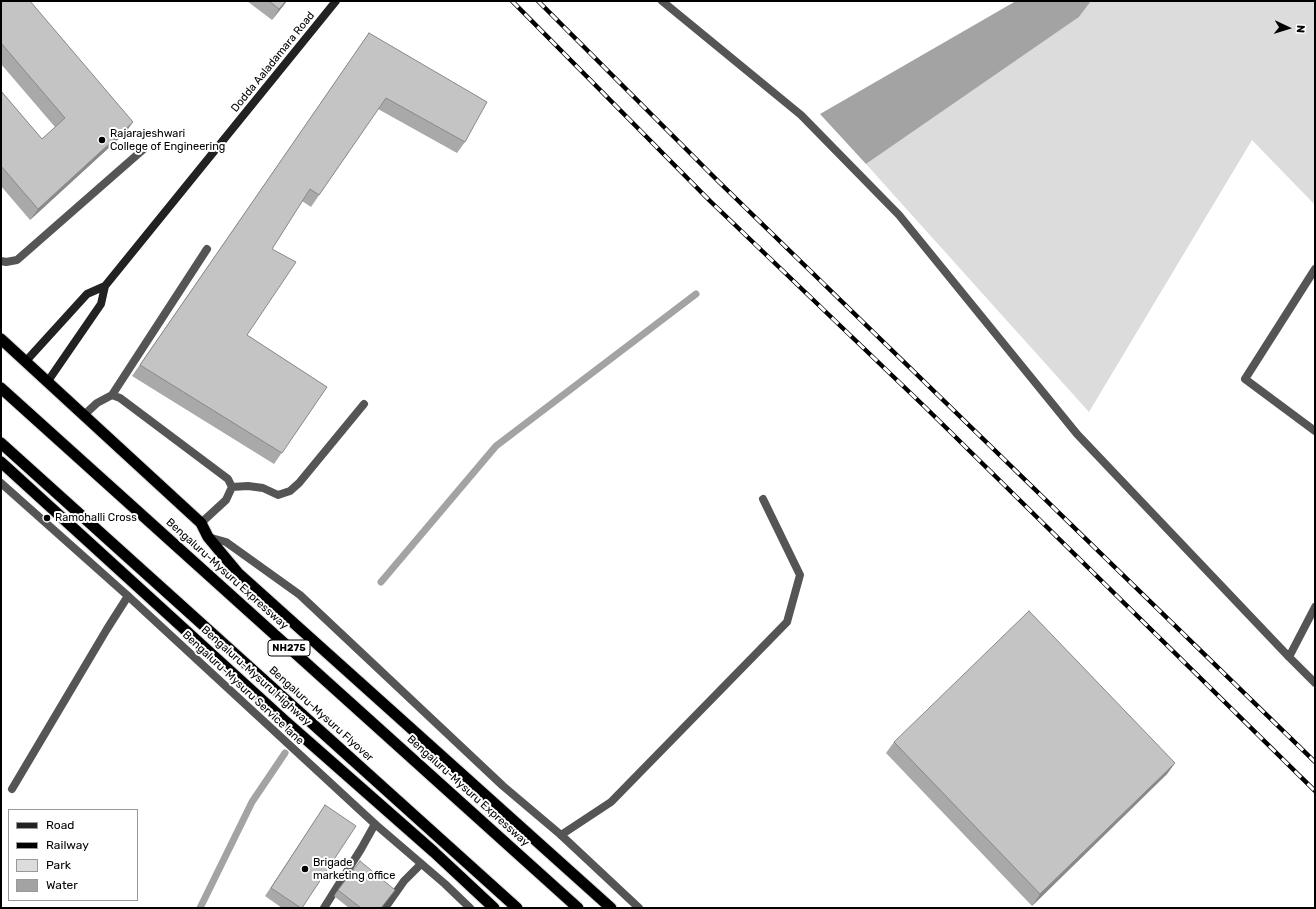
<!DOCTYPE html>
<style>
body{margin:0}
#map{position:relative;width:1316px;height:909px;overflow:hidden;background:#fff;font-family:Rubik,sans-serif}
canvas{display:block}
.frame{position:absolute;inset:0;border:2px solid #000;pointer-events:none}
.legend{position:absolute;left:8px;top:809px;width:130px;height:92px;box-sizing:border-box;background:#fff;border:1px solid #999;margin:0;padding:5px 7px;list-style:none;font-size:12px;color:#000}
.legend li{display:flex;align-items:center;gap:8px;height:20px}
.legend b{width:20px;border:1px solid #999}
.north{position:absolute;left:1268px;top:8px;width:40px;height:40px;-webkit-text-stroke:3px #fff;paint-order:stroke;rotate:94deg;font-size:11px;font-weight:700;line-height:16px;text-align:center;color:#000}
.north::after{content:'';display:block;margin:auto;width:14px;height:18px;background:#000;clip-path:polygon(50% 0,100% 100%,50% 72%,0 100%)}
</style>
<div id="map">
<canvas width="1316" height="909"></canvas>
<div class="frame"></div>
<ul class="legend">
<li><b style="height:5px;background:#222"></b>Road</li>
<li><b style="height:5px;background:#000"></b>Railway</li>
<li><b style="height:11px;background:#dcdcdc"></b>Park</li>
<li><b style="height:11px;background:#a3a3a3"></b>Water</li>
</ul>
<div class="north">N</div>
</div>
<script>
const c = document.querySelector('canvas').getContext('2d');
c.lineJoin = 'round';
function paint(path, color) { c.fillStyle = color; c.fill(path, 'evenodd'); }
const poly = rows => new Path2D(rows.map(r => 'M' + r).join(''));
function trace(path, color, width, dash) { c.strokeStyle = color; c.lineWidth = width; c.lineCap = dash ? 'butt' : 'round'; c.setLineDash(dash || []); c.stroke(path); }
function label(font, color, halo, rows, align = 'center') {
  c.font = font + ' Rubik,sans-serif'; c.lineWidth = 4; c.setLineDash([]); c.textBaseline = 'middle'; c.strokeStyle = halo; c.fillStyle = color; for (const [text, x, y, turn = 0] of rows) {
    c.save(); c.translate(x, y); c.rotate((+turn || 0) * Math.PI / 180); c.textAlign = isNaN(turn) ? turn : align; if (halo) c.strokeText(text, 0, 0); c.fillText(text, 0, 0); c.restore();
  }
}
const green = poly([
 [1091,1,1315,1,1315,205,1252,140,1089,412,866,164,1079,17]
]);
const water = poly([
 [1016,1,1091,1,1079,17,866,164,820,114]
]);
const stream = poly([
 [381,582,496,446,696,294],
 [200,908,252,802,285,753]
]);
const service = poly([
 [1,261,6,262,17,260,146,147],
 [112,395,207,249],
 [84,415,97,403,112,395,120,398,228,479,232,487,226,500,201,523],
 [232,487,248,486,263,488,278,495,290,491,299,483,364,404],
 [12,789,107,629,128,596],
 [561,835,611,802,787,622,800,575,763,499]
]);
const minor = poly([
 [662,1,801,115,899,215,1077,434,1289,657,1315,683],
 [1315,269,1245,379,1315,431],
 [1289,657,1315,607],
 [324,908,361,849,375,824],
 [385,908,404,881,421,864]
]);
const tertiary = poly([
 [1,483,128,596,375,824,445,884,470,908],
 [208,537,226,542,300,595,503,786,561,835,639,908]
]);
const secondary = poly([
 [26,361,87,294,105,286,336,1],
 [48,381,101,304,105,286]
]);
const trunk = poly([
 [1,339,201,523,208,537,238,573,611,908],
 [1,388,578,908],
 [1,443,517,908],
 [1,462,284,720,434,852,494,908]
]);
const rail = poly([
 [512,1,710,201,925,407,1315,791],
 [538,1,719,182,1315,762]
]);
const wall = poly([
 [1,1,133,122,125,133,30,220,1,186,1,91,42,139,55,127,1,64],
 [247,1,287,1,272,20],
 [369,33,465,142,457,153,378,109,311,207,302,201,272,249,247,335,327,387,274,464,132,376],
 [894,742,1175,763,1167,774,1032,906,886,753],
 [325,805,302,908,282,908,265,896],
 [338,890,382,908,349,908,334,896]
]);
const shadedWall = poly([
 [286,1,287,1,272,20,279,9],
 [133,122,125,133,30,220,38,209],
 [1175,763,1167,774,1032,906,1040,894]
]);
const building = poly([
 [1,1,30,1,133,122,38,209,1,166,1,91,42,139,65,118,1,43,1,1],
 [269,1,286,1,279,9,269,1],
 [369,33,487,102,465,142,386,98,319,195,310,189,272,249,296,262,247,335,327,387,282,453,140,365,369,33],
 [1029,611,1175,763,1040,894,894,742,1029,611],
 [325,805,356,826,302,908,301,908,271,888,325,805],
 [360,861,395,890,381,908,361,908,338,890,360,861]
]);
const markers = [
 [102,140,4,"#000"],
 [47,518,4,"#000"],
 [305,869,4,"#000"]
];
const shields = [
 [289,648,42]
];
const shieldNames = [
 ["NH275",289,648]
];
const streetNames = [
 ["Dodda Aaladamara Road",273,62,-51],
 ["Bengaluru-Mysuru Expressway",227,574,42],
 ["Bengaluru-Mysuru Highway",256,676,42],
 ["Bengaluru-Mysuru Service lane",243,688,43],
 ["Bengaluru-Mysuru Flyover",321,714,42],
 ["Bengaluru-Mysuru Expressway",468,791,42]
];
const poiNames = [
 ["Rajarajeshwari",110,134],
 ["College of Engineering",110,147],
 ["Ramohalli Cross",55,518],
 ["Brigade",313,863],
 ["marketing office",313,876]
];
paint(green, '#dcdcdc');
paint(water, '#a3a3a3');
trace(stream, '#a3a3a3', 7);
trace(trunk, '#dbdbdb', 13);
trace(service, '#555', 8);
trace(minor, '#555', 8);
trace(tertiary, '#555', 8);
trace(secondary, '#222', 8);
trace(trunk, '#000', 11);
trace(rail, '#000', 4.5);
trace(rail, '#fff', 3, [9]);
paint(wall, '#a9a9a9');
paint(shadedWall, '#898989');
paint(building, '#c4c4c4');
trace(building, '#898989', 1);
for (const [x, y, r, color] of markers) { const dot = new Path2D(); dot.arc(x, y, r, 0, 2 * Math.PI); c.fillStyle = color; c.fill(dot); trace(dot, '#fff', 1.5); }
for (const [x, y, w] of shields) { const box = new Path2D(); box.roundRect(x - w / 2, y - 8, w, 16, 3); c.fillStyle = '#fff'; c.fill(box); trace(box, '#000', 1); }
label('bold 10px', '#000', null, shieldNames);
label('11px', '#000', '#fff', streetNames);
label('11px', '#000', '#fff', poiNames, 'left');
</script>
